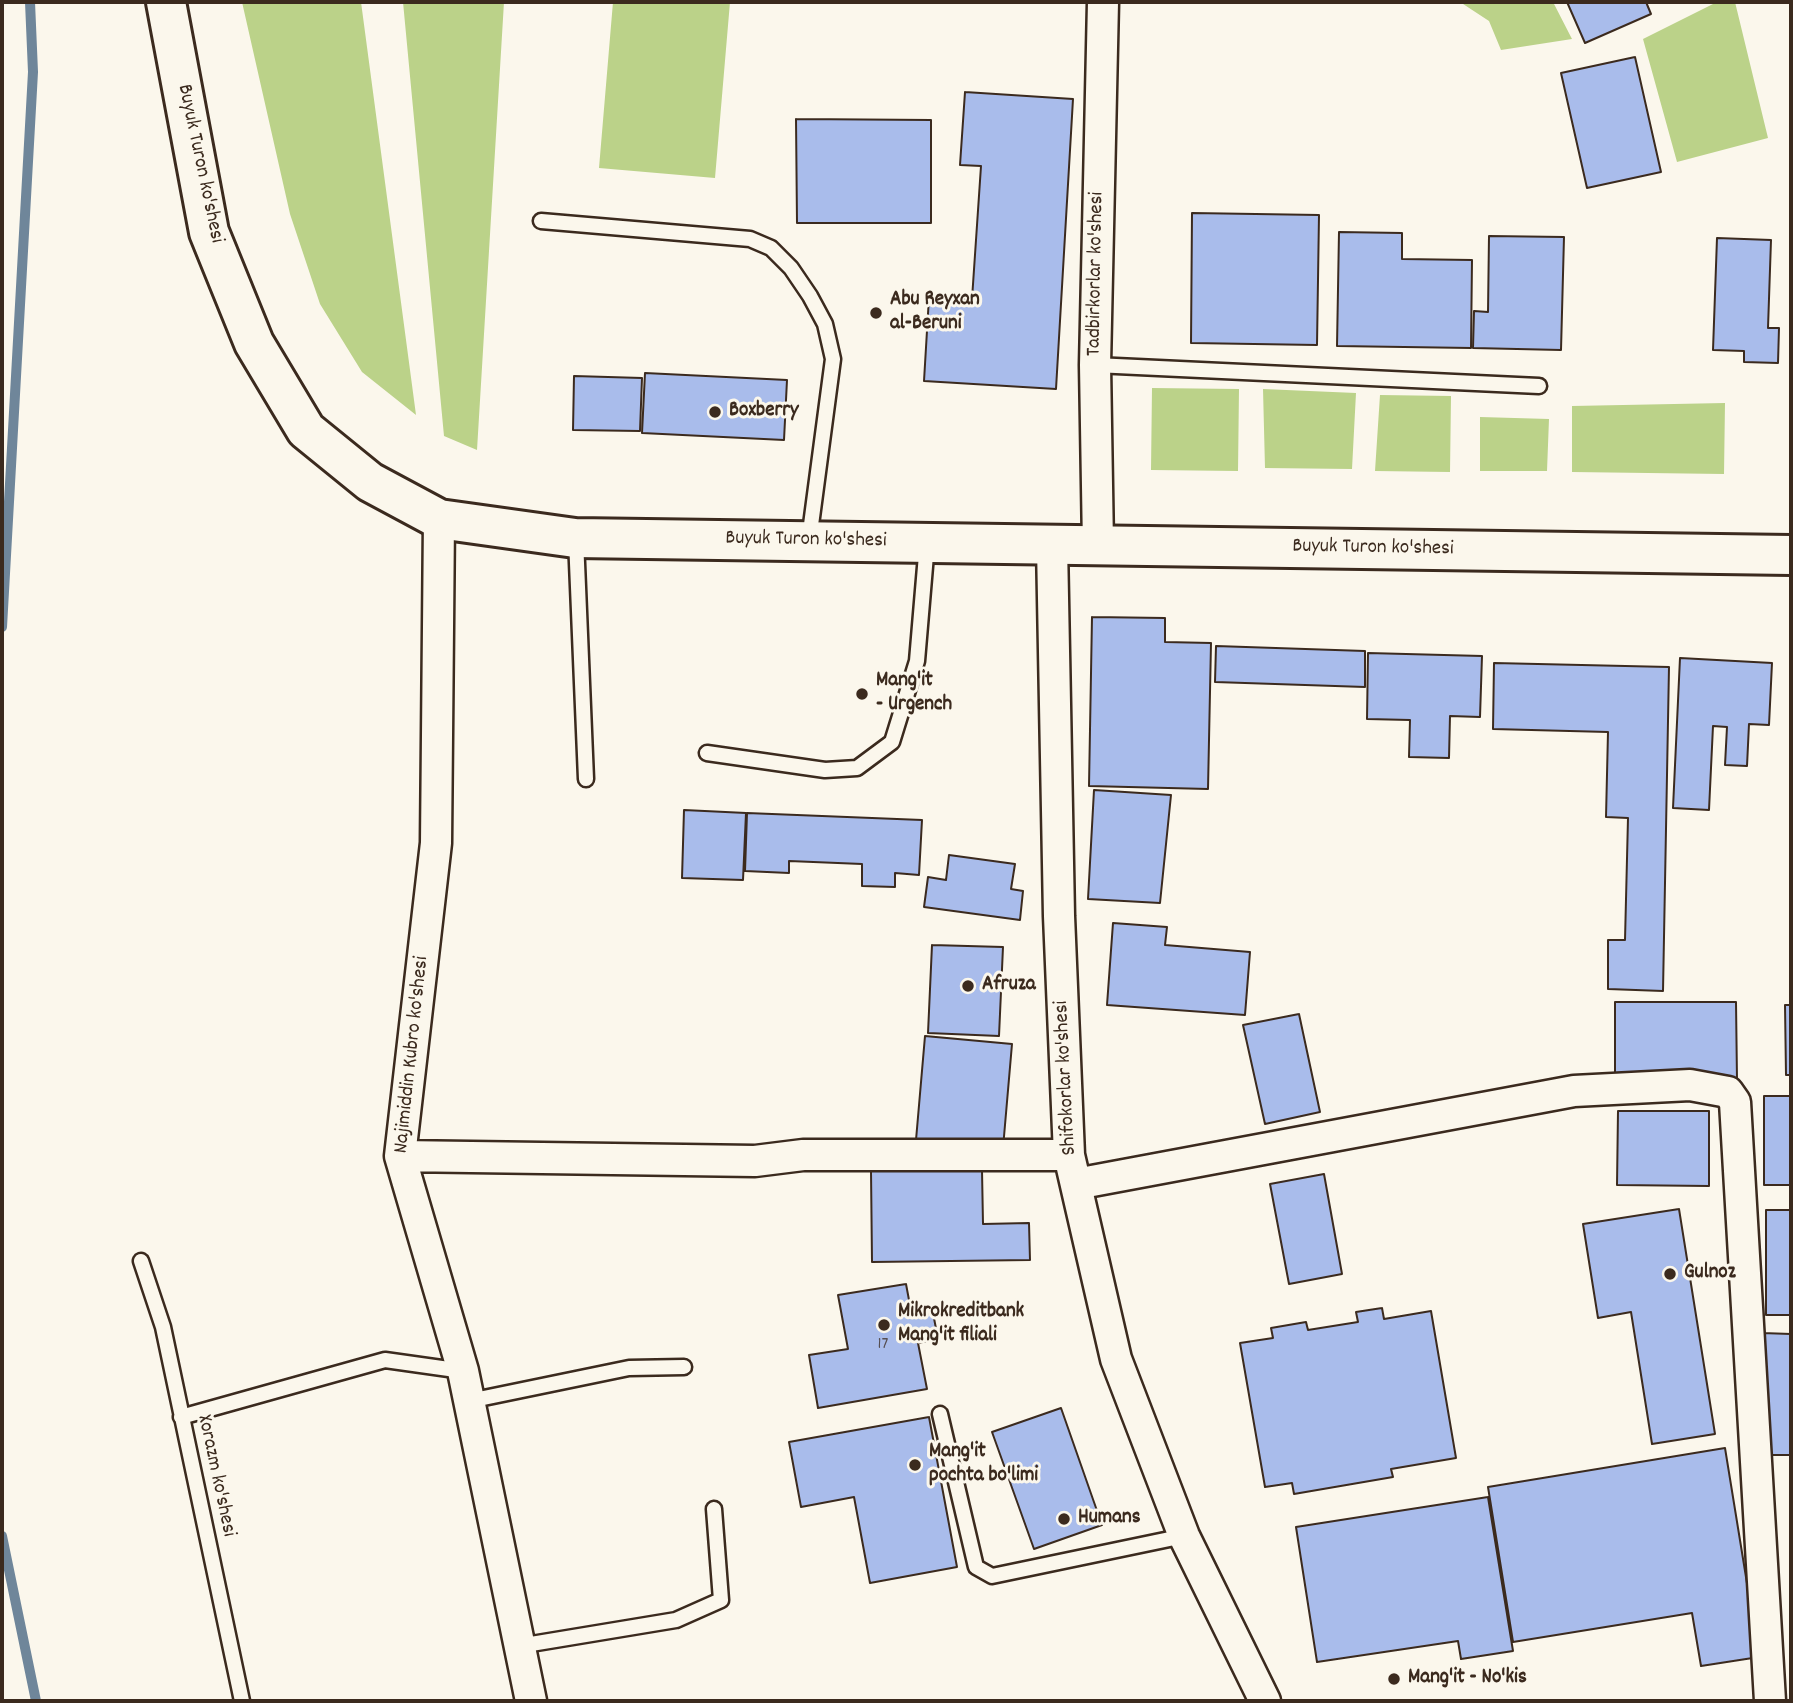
<!DOCTYPE html>
<style>
body{margin:0}
#map{position:relative;width:1793px;height:1703px;overflow:hidden;background:#fbf7ec;font-family:Dekko,sans-serif}
canvas{display:block}
.frame{position:absolute;inset:0;border:4px solid #3b2a1e;pointer-events:none}
</style>
<div id="map">
<canvas width="1793" height="1703"></canvas>
<div class="frame"></div>
</div>
<script>
const c = document.querySelector('canvas').getContext('2d');
c.lineJoin = 'round';
function paint(path, color) { c.fillStyle = color; c.fill(path, 'evenodd'); }
const poly = rows => new Path2D(rows.map(r => 'M' + r).join(''));
function trace(path, color, width, dash) { c.strokeStyle = color; c.lineWidth = width; c.lineCap = dash ? 'butt' : 'round'; c.setLineDash(dash || []); c.stroke(path); }
function label(font, color, halo, rows, align = 'center') {
  c.font = font + ' Dekko,sans-serif'; c.lineWidth = 6; c.setLineDash([]); c.textBaseline = 'middle'; c.strokeStyle = halo; c.fillStyle = color; for (const [text, x, y, turn = 0] of rows) {
    c.save(); c.translate(x, y); c.rotate((+turn || 0) * Math.PI / 180); c.textAlign = isNaN(turn) ? turn : align; if (halo) c.strokeText(text, 0, 0); c.fillText(text, 0, 0); c.restore();
  }
}
const green = poly([
 [242,2,361,2,416,415,362,372,320,304,290,214],
 [403,2,504,2,477,450,444,436],
 [613,2,730,2,715,178,599,168],
 [1460,2,1553,2,1572,39,1501,50,1489,21],
 [1717,2,1735,2,1768,138,1677,162,1643,39],
 [1152,388,1239,389,1238,471,1151,470],
 [1263,389,1356,393,1352,469,1265,468],
 [1380,395,1451,396,1450,472,1375,471],
 [1725,403,1724,474,1572,472,1572,406],
 [1480,417,1549,419,1547,471,1480,471]
]);
const stream = poly([
 [2,627,33,72,30,2],
 [2,1536,36,1701]
]);
const building = poly([
 [1567,2,1646,2,1651,14,1585,43,1567,2],
 [1635,57,1661,172,1587,188,1561,73,1635,57],
 [965,92,1073,99,1056,389,924,381,929,297,972,299,981,166,960,165,965,92],
 [796,119,931,120,931,223,797,223,796,119],
 [1192,213,1319,215,1317,345,1191,343,1192,213],
 [1339,232,1402,233,1402,259,1472,260,1471,348,1337,346,1339,232],
 [1489,236,1564,237,1561,350,1473,348,1474,311,1488,312,1489,236],
 [1717,238,1771,240,1768,328,1779,328,1778,363,1744,362,1744,351,1713,350,1717,238],
 [645,373,787,380,784,440,642,433,645,373],
 [574,376,642,378,640,431,573,430,574,376],
 [1092,617,1165,618,1165,642,1211,643,1208,789,1089,786,1092,617],
 [1216,646,1365,651,1365,687,1215,682,1216,646],
 [1368,653,1482,656,1480,717,1450,716,1449,758,1409,757,1410,720,1367,719,1368,653],
 [1680,658,1772,663,1769,725,1749,724,1747,766,1725,765,1727,727,1713,726,1709,810,1673,808,1680,658],
 [1494,663,1669,667,1663,991,1608,989,1608,940,1625,940,1628,818,1606,817,1608,732,1493,729,1494,663],
 [1094,790,1171,795,1160,903,1088,899,1094,790],
 [684,810,746,813,743,880,682,878,684,810],
 [747,813,922,820,919,875,895,873,895,887,862,886,862,864,789,861,789,873,745,871,747,813],
 [949,855,1015,864,1011,889,1023,891,1020,920,924,907,928,877,946,880,949,855],
 [1113,923,1167,927,1165,945,1250,952,1245,1015,1107,1005,1113,923],
 [932,945,1003,947,999,1036,928,1033,932,945],
 [1615,1002,1736,1002,1737,1080,1615,1080,1615,1002],
 [1785,1005,1791,1005,1791,1075,1786,1075,1785,1005],
 [1299,1014,1320,1112,1265,1124,1243,1025,1299,1014],
 [925,1036,1012,1044,1003,1148,916,1140,925,1036],
 [1764,1096,1791,1096,1791,1185,1764,1185,1764,1096],
 [1618,1111,1709,1111,1709,1186,1617,1185,1618,1111],
 [982,1170,983,1224,1029,1223,1030,1260,872,1262,871,1171,982,1170],
 [1324,1174,1342,1274,1289,1284,1270,1184,1324,1174],
 [1679,1209,1715,1434,1652,1444,1631,1312,1598,1318,1583,1224,1679,1209],
 [1766,1210,1791,1210,1791,1315,1766,1315,1766,1210],
 [906,1284,912,1316,933,1313,938,1339,918,1343,927,1389,818,1408,809,1355,848,1349,838,1295,906,1284],
 [1382,1308,1384,1319,1431,1311,1456,1458,1391,1469,1393,1477,1294,1494,1292,1483,1265,1487,1240,1343,1273,1338,1271,1328,1306,1322,1308,1330,1358,1322,1356,1312,1382,1308],
 [1762,1333,1791,1334,1791,1455,1768,1455,1762,1333],
 [1061,1408,1102,1525,1034,1549,992,1432,1061,1408],
 [929,1417,957,1567,870,1583,854,1497,801,1507,789,1442,929,1417],
 [1725,1448,1759,1657,1701,1666,1692,1613,1513,1642,1488,1487,1725,1448],
 [1488,1497,1513,1651,1461,1659,1458,1641,1317,1662,1296,1527,1488,1497]
]);
const lane = poly([
 [541,221,750,239,771,248,791,268,810,296,825,324,833,359,809,540],
 [1095,365,1539,386],
 [576,539,586,779],
 [707,753,825,770,857,768,892,742,917,661,927,543],
 [141,1261,163,1327,242,1701],
 [469,1401,629,1368,684,1367],
 [940,1414,976,1567,992,1576,1184,1536],
 [181,1417,385,1360,463,1371],
 [519,1646,676,1620,721,1600,714,1509]
]);
const street = poly([
 [439,519,436,843,400,1156,463,1371,531,1701],
 [1052,545,1059,916,1069,1155,1116,1359,1184,1536,1265,1701],
 [1098,546,1095,365,1103,2],
 [400,1156,755,1161,803,1155,1069,1155],
 [1076,1184,1574,1091,1690,1085,1728,1092,1735,1102,1770,1701]
]);
const secondary = poly([
 [166,2,209,232,254,343,306,430,370,482,439,519,575,538,1791,555]
]);
const markers = [
 [876,313,7,"#3b2a1e"],
 [715,412,7,"#3b2a1e"],
 [862,694,7,"#3b2a1e"],
 [968,986,7,"#3b2a1e"],
 [1670,1274,7,"#3b2a1e"],
 [884,1325,7,"#3b2a1e"],
 [915,1465,7,"#3b2a1e"],
 [1064,1519,7,"#3b2a1e"],
 [1394,1679,7,"#3b2a1e"]
];
const numberNames = [
 ["17",883,1346]
];
const streetNames = [
 ["Buyuk Turon ko'shesi",199,164,78],
 ["Tadbirkorlar ko'shesi",1097,274,-89],
 ["Buyuk Turon ko'shesi",806,541,1],
 ["Buyuk Turon ko'shesi",1373,549,1],
 ["Najimiddin Kubro ko'shesi",413,1055,-84],
 ["Shifokorlar ko'shesi",1067,1078,-93],
 ["Xorazm ko'shesi",215,1476,78]
];
const poiNames = [
 ["Abu Reyxan",890,301],
 ["al-Beruni",890,325],
 ["Boxberry",729,412],
 ["Mang'it",876,682],
 ["- Urgench",876,706],
 ["Afruza",982,986],
 ["Gulnoz",1684,1274],
 ["Mikrokreditbank",898,1313],
 ["Mang'it filiali",898,1337],
 ["Mang'it",929,1453],
 ["pochta bo'limi",929,1477],
 ["Humans",1078,1519],
 ["Mang'it - No'kis",1408,1679]
];
paint(green, '#bbd289');
trace(stream, '#6f869a', 10);
paint(building, '#a9bceb');
trace(building, '#3b2a1e', 2);
trace(lane, '#3b2a1e', 19);
trace(street, '#3b2a1e', 35);
trace(secondary, '#3b2a1e', 44);
trace(lane, '#fbf7ec', 14);
trace(street, '#fbf7ec', 30);
trace(secondary, '#fbf7ec', 38);
for (const [x, y, r, color] of markers) { const dot = new Path2D(); dot.arc(x, y, r, 0, 2 * Math.PI); c.fillStyle = color; c.fill(dot); trace(dot, '#fbf7ec', 2.5); }
label('18px', '#564e51', null, numberNames);
label('21px', '#3b2a1e', '#fbf7ec', streetNames);
label('bold 21px', '#3b2a1e', '#fbf7ec', poiNames, 'left');
</script>
